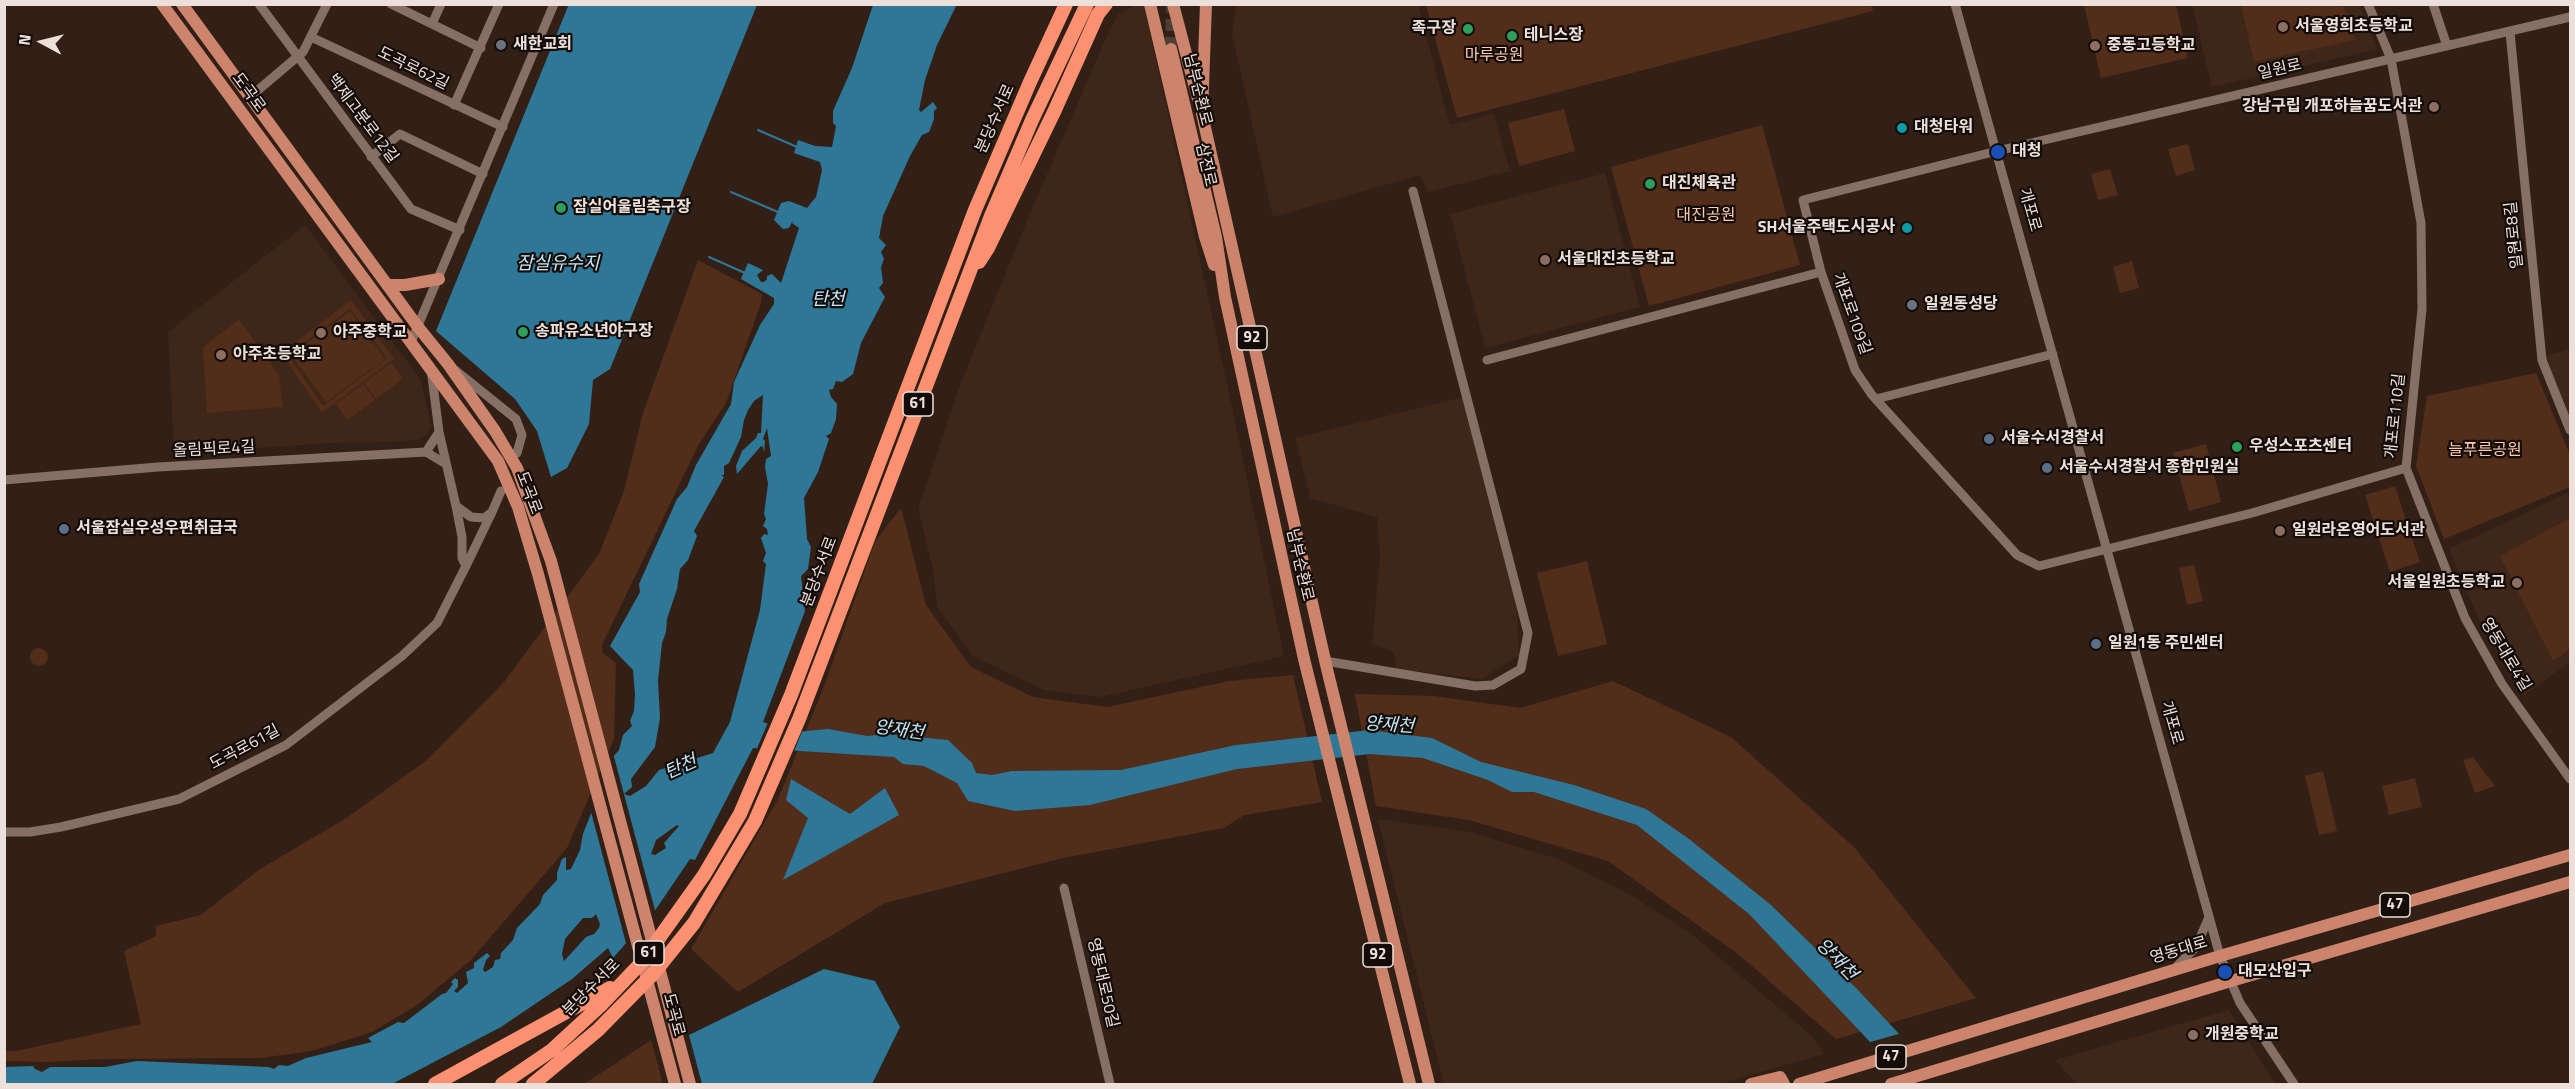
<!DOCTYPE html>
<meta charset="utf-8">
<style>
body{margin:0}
#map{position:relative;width:2575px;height:1089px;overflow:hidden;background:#322017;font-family:"Titillium Web",sans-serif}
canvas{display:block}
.frame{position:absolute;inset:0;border:6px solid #ede0da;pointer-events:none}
.north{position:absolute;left:12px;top:12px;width:60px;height:60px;-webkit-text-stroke:4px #140c08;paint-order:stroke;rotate:277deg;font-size:16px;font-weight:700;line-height:24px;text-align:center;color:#ede0da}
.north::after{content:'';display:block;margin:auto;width:21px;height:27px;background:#ede0da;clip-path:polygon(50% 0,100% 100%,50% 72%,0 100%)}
</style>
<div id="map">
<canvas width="2575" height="1089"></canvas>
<div class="frame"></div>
<div class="north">N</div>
</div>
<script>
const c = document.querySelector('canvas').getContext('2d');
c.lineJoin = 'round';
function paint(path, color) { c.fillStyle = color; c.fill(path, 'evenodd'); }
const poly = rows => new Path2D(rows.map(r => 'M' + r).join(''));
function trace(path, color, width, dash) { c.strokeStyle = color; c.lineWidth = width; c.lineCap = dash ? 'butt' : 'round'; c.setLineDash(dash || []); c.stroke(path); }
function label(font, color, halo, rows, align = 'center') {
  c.font = font + ' "Titillium Web","Noto Sans KR",sans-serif'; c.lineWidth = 4.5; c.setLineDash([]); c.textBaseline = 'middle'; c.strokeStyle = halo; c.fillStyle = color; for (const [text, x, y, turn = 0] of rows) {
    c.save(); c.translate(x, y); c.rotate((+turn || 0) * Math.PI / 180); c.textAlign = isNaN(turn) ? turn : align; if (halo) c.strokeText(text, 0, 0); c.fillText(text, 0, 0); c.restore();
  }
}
const built = poly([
 [1137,5,1144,5,1228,388,1284,656,1100,697,1043,690,973,656,937,607,933,570,918,509,959,388,1028,218,1106,38,1118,14],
 [1236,5,1418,5,1450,125,1494,114,1510,171,1428,192,1420,175,1273,217,1232,33],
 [2192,5,2359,5,2378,49,2212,87],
 [1605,173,1640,307,1485,348,1450,214],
 [305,225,421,380,431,426,426,435,418,440,394,442,333,443,174,453,168,332],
 [2570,349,2570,419,2543,357],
 [1464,397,1514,560,1519,655,1482,679,1396,669,1394,652,1372,644,1380,557,1377,517,1310,498,1295,438],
 [2570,492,2570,662,2523,696,2478,617,2449,549],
 [1378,819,1470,832,1561,860,1624,891,1689,932,1811,1035,1824,1054,1719,1084,1444,1084],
 [2229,1010,2275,1084,2077,1084,2055,1060]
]);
const green = poly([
 [1871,4,1873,11,1457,118,1426,5],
 [2084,5,2176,5,2188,58,2101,78],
 [2241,5,2343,5,2355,40,2254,62],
 [1564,109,1575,151,1519,166,1508,123],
 [1762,125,1800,265,1649,306,1611,167],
 [2188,144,2195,170,2176,176,2168,149],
 [2110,169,2118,195,2098,200,2091,174],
 [698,260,762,294,761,303,726,403,698,446,602,645,603,653,616,663,614,739,567,848,471,960,417,1005,372,1032,312,1051,261,1058,101,1059,46,1062,5,1061,5,1051,16,1051,141,1024,124,951,156,936,156,926,201,915,260,869,348,817,427,760,504,682,599,554,624,491,643,413],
 [2132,261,2139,288,2120,293,2113,267],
 [351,300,394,359,322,413,281,353],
 [350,309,387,358,323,406,288,355],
 [350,311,385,359,326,402,291,355],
 [239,320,279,375,283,407,207,413,203,347],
 [391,363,403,379,376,399,364,383],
 [2536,373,2570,455,2570,487,2444,539,2416,466,2427,396],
 [363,384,375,400,347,420,336,404],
 [2206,444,2221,502,2189,511,2173,453],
 [2395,486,2420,562,2390,572,2365,495],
 [901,508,926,605,971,667,1033,697,1107,707,1229,681,1293,675,1322,802,1244,815,1224,828,1063,858,885,903,738,992,691,949,778,799,825,684,875,541],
 [2570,518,2570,649,2553,661,2500,556],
 [1587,561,1607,644,1558,656,1537,573],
 [2194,565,2203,601,2187,605,2179,568],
 '30 657a9 9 0 1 1 18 0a9 9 0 1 1-18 0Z',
 [1613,681,1731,737,1854,847,1976,998,1836,1039,1738,954,1608,861,1469,820,1376,806,1355,694,1434,696,1520,708],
 [2473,757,2495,786,2475,793,2463,760],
 [2323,771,2337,831,2319,835,2305,776],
 [2415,778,2422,807,2389,815,2382,786],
 [651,1040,663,1084,584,1084]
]);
const water = poly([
 [569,4,757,5,610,369,593,380,589,424,567,468,551,477,537,431,515,399,436,331],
 [957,4,937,45,925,80,919,110,921,112,933,102,937,108,934,111,934,119,929,132,922,135,910,156,883,216,879,238,886,245,881,252,884,259,881,267,883,283,879,288,885,297,861,343,853,374,842,382,836,381,833,389,829,390,831,397,837,404,836,419,831,433,826,436,829,439,818,472,804,498,807,539,811,547,808,569,801,576,805,611,763,722,797,732,828,729,867,736,887,734,948,740,972,763,976,773,992,775,1012,771,1121,770,1236,745,1369,730,1432,738,1481,762,1574,785,1646,809,1689,839,1771,905,1857,989,1946,1084,1871,1043,1749,914,1637,825,1534,792,1512,792,1488,780,1423,758,1370,754,1237,769,1090,805,1015,811,968,801,957,783,924,766,903,764,894,757,753,748,695,860,690,859,656,909,613,958,608,948,572,979,501,1027,392,1084,5,1084,4,1067,33,1066,35,1069,42,1072,50,1067,105,1067,137,1061,269,1067,274,1069,279,1065,288,1066,306,1058,372,1042,368,1038,398,1022,404,1023,442,994,446,993,453,984,451,982,455,978,458,980,458,987,454,991,457,993,468,983,466,972,474,968,474,963,487,953,490,956,486,960,483,970,485,972,493,967,495,960,500,959,501,953,513,940,517,928,540,904,543,895,557,880,557,873,562,859,566,857,566,870,571,869,580,850,583,834,613,757,619,750,623,735,632,726,630,721,634,711,635,695,633,670,610,646,640,592,639,584,677,499,687,487,696,465,731,404,734,382,760,325,774,304,774,298,741,279,748,263,763,270,757,275,761,282,764,282,767,279,767,276,772,274,781,283,799,228,792,223,793,220,789,228,783,229,774,220,781,203,789,201,807,208,816,197,822,170,820,162,794,153,798,140,815,146,832,147,836,126,833,123,833,111,852,68,873,5],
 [763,395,761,433,758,433,756,438,742,451,736,466,737,474,761,446,763,447,764,453,765,441,763,439,767,428,771,456,766,459,765,467,768,484,764,514,766,519,763,526,767,529,768,535,764,534,761,538,766,553,763,561,766,564,760,610,730,722,713,753,659,770,646,786,630,796,624,794,632,787,631,779,655,747,660,718,658,681,662,643,666,632,667,619,677,589,680,569,688,560,697,536,694,531,724,477,721,475,724,475,724,466,729,463,741,437,744,420,748,410,754,401],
 [677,825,679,826,664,843,666,848,655,855,651,854,656,840],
 [596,914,600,924,599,928,594,934,586,937,564,961,562,954,565,939,583,918,592,918],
 [791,779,850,814,885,788,899,815,783,880,808,818,786,800],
 [824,969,875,981,900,1027,872,1084,702,1084,689,1035]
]);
const pier = poly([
 [769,720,797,729,803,729,793,754,756,751],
 [613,753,656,914,627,947,590,808],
 [1902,1033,1948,1082,1949,1084,1909,1084,1867,1043]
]);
const stream = poly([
 [758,130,797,147],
 [731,192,778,212],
 [709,257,745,273]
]);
const majorTunnel = poly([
 [1171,49,1172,6]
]);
const minor = poly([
 [259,4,411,209,460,230],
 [391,4,481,48],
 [1955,4,2220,956,2240,1003,2294,1084],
 [2368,4,2391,59,2421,223,2422,309,2406,468,2465,618,2502,684,2570,779],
 [2433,4,2447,46],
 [432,24,441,4],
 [2510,32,2542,360,2570,430],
 [311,37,503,127],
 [251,96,303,52,327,4],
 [454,105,499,4],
 [371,157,400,134,483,174],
 [411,342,554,4],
 [1487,360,1821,272],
 [431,369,439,432,456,506,462,537,462,558,466,566,492,512],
 [455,370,516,419,522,435,517,453],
 [1876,399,2053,354],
 [439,432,426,452,446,464],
 [2406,468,2252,513,2039,566,2017,555,1872,395,1855,370,1821,272,1803,200,1997,151,2570,17],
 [4,480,158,467,426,452],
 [456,506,471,517,484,518,492,512,501,491],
 [1325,661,1475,686,1493,685,1521,669,1528,633,1413,191],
 [4,832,30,832,61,827,179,799,286,745,402,656,437,623,466,566],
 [1064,888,1110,1084],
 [2177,966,2196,947,2209,917]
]);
const major = poly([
 [162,4,498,461,518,507,538,574,675,1084],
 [182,4,418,327,448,364,495,431,517,468,551,561,690,1084],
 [1150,4,1205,237,1214,265],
 [1173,4,1198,99],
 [1206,4,1202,114,1327,669,1429,1084],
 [1171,49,1216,237,1225,297,1304,659,1410,1084],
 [387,285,405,285,439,279],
 [1751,1084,1780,1077,1784,1084],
 [1799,1084,2220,956,2570,855],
 [1891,1084,2231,981,2570,882]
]);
const highway = poly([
 [979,262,988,248,1054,112,1098,14,1106,4],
 [435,1084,610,988],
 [502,1084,552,1050,602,1004,642,962,704,875,740,814,791,695,975,210,1030,82,1066,4],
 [533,1084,598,1030,653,974,694,923,755,821,799,719,991,216,1032,120,1087,4]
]);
const markers = [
 [2283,27,6,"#8d6e63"],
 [1468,29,6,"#2e9e5b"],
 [1512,36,6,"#2e9e5b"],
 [501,45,6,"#6b7280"],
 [2095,46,6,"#8d6e63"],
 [2434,107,6,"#8d6e63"],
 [1902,128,6,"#0f9aa8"],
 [1998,152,8,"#1a4fb4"],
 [1650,184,6,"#2e9e5b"],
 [561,208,6,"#2e9e5b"],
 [1907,228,6,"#0f9aa8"],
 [1545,260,6,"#8d6e63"],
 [1912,305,6,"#6b7280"],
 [523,332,6,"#2e9e5b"],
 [321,333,6,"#8d6e63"],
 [221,355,6,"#8d6e63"],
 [1989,439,6,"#5c6f8a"],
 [2237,447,6,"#2e9e5b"],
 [2047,468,6,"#5c6f8a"],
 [64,529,6,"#5c6f8a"],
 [2280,531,6,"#8d6e63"],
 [2517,583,6,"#8d6e63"],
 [2096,644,6,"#5c6f8a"],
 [2225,972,8,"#1a4fb4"],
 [2193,1035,6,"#8d6e63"]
];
const shields = [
 [1252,338,30],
 [918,404,30],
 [2395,905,30],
 [649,953,30],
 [1378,955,30],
 [1891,1057,30]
];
const shieldNames = [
 ["92",1252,338],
 ["61",918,404],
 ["47",2395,905],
 ["61",649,953],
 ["92",1378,955],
 ["47",1891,1057]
];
const poiNames = [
 ["서울영희초등학교",2295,27],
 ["족구장",1456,29,"right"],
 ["테니스장",1524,36],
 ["새한교회",513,45],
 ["중동고등학교",2107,46],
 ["강남구립 개포하늘꿈도서관",2422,107,"right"],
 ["대청타워",1914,128],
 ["대청",2012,152],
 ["대진체육관",1662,184],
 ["잠실어울림축구장",573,208],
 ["SH서울주택도시공사",1895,228,"right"],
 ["서울대진초등학교",1557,260],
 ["일원동성당",1924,305],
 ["송파유소년야구장",535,332],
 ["아주중학교",333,333],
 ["아주초등학교",233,355],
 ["서울수서경찰서",2001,439],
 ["우성스포츠센터",2249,447],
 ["서울수서경찰서 종합민원실",2059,468],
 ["서울잠실우성우편취급국",76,529],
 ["일원라온영어도서관",2292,531],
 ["서울일원초등학교",2505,583,"right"],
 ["일원1동 주민센터",2108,644],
 ["대모산입구",2238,972],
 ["개원중학교",2205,1035]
];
const parkNames = [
 ["마루공원",1494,56],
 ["대진공원",1706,216],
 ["늘푸른공원",2485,451]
];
const streetNames = [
 ["도곡로62길",413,69,26],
 ["일원로",2280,70,-13],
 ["남부순환로",1197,90,76],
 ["도곡로",248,93,54],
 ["백제고분로12길",362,119,53],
 ["분당수서로",996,119,-66],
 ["삼전로",1205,165,77],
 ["개포로",2029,210,74],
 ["일원로8길",2515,235,-96],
 ["개포로109길",1851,314,70],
 ["개포로110길",2396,416,-84],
 ["올림픽로4길",214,450,-3],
 ["도곡로",528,493,69],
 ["남부순환로",1299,565,77],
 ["분당수서로",820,572,-69],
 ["영동대로4길",2505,655,59],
 ["개포로",2171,723,74],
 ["도곡로61길",245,748,-28],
 ["영동대로",2179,951,-17],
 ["영동대로50길",1102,983,77],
 ["분당수서로",592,988,-45],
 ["도곡로",673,1015,75]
];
const waterNames = [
 ["잠실유수지",558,265],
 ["탄천",828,301],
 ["양재천",1389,726,4],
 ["양재천",899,731,8],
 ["탄천",681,768,-24],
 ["양재천",1836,960,46]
];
paint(built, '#3e2619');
paint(green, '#512d1a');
paint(water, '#2f7797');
paint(pier, '#322017');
trace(stream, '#2f7797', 2);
trace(majorTunnel, '#4e3d34', 12, [12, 6]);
trace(minor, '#867065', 9);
trace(major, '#cd846d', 12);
trace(highway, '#fc9172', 14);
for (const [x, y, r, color] of markers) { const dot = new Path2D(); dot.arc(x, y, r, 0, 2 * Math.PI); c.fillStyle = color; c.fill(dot); trace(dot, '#140c08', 2); }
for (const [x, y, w] of shields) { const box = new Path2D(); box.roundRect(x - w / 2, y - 12, w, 24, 4.5); c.fillStyle = '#140c08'; c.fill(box); trace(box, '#ede0da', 1.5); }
label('bold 15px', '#ede0da', null, shieldNames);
label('bold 16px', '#ede0da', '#140c08', poiNames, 'left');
label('16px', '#fecaaf', '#140c08', parkNames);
label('16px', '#ede0da', '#140c08', streetNames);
label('italic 18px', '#c1e6f9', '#140c08', waterNames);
</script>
